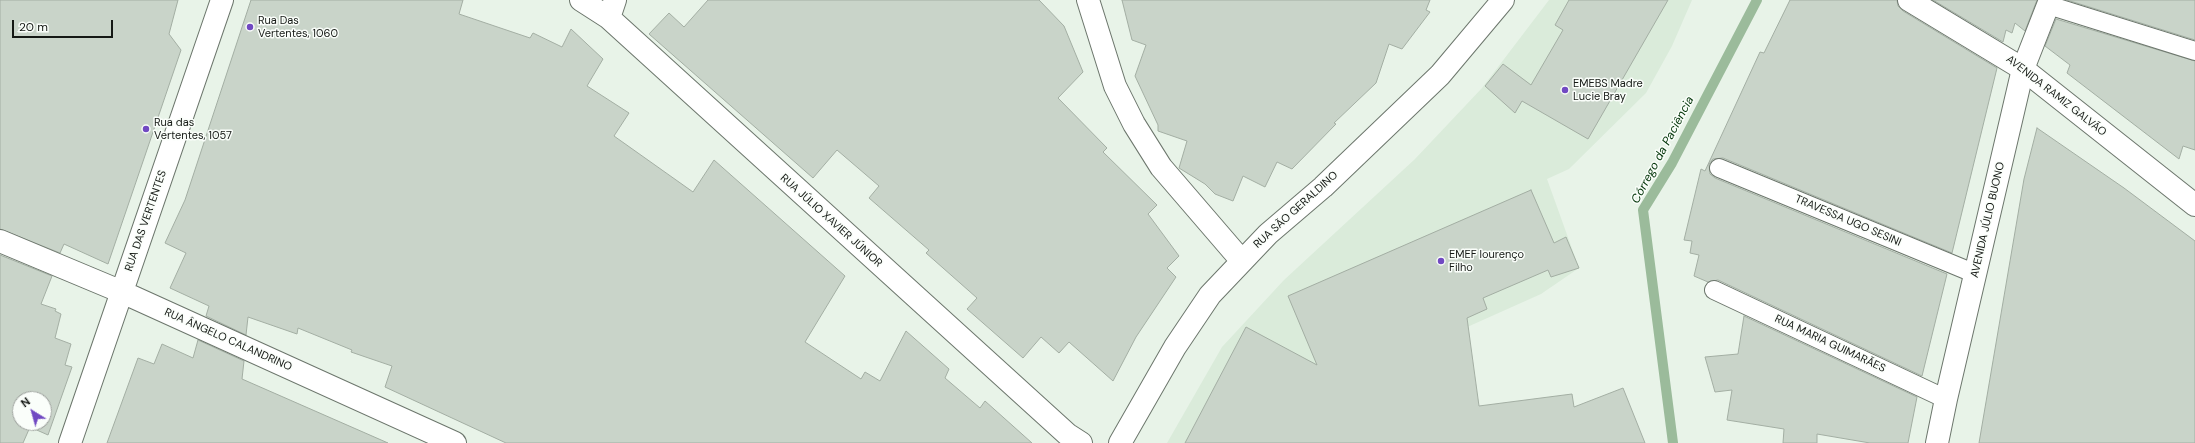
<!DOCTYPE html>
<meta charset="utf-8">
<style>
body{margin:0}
#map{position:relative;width:2195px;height:443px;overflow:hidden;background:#e8f3e8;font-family:"DM Sans",sans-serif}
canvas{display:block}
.north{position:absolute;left:12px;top:391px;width:40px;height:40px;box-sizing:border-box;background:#fafefa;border:1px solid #9ea29e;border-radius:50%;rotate:323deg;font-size:11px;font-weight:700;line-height:16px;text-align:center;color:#151915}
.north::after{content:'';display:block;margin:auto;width:14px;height:18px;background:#7149c2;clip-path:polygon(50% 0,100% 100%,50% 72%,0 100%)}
.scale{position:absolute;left:12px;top:20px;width:101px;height:18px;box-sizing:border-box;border:2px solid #151915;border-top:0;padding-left:5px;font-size:12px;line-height:14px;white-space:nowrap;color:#151915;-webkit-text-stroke:3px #fafefa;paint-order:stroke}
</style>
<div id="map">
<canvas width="2195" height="443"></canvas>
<div class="north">N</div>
<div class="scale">20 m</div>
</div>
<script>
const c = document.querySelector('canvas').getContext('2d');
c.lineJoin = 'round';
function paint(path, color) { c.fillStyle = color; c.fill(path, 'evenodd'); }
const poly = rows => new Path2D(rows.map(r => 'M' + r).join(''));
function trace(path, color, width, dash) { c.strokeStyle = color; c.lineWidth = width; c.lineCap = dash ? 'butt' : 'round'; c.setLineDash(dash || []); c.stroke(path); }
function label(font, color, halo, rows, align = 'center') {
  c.font = font + ' "DM Sans",sans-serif'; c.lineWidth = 3; c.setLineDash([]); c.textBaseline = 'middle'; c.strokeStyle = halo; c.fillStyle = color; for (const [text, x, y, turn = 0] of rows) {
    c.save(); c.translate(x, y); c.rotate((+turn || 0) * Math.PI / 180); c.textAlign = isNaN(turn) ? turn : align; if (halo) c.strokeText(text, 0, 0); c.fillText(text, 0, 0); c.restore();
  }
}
const built = poly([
 [1549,0,1692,0,1672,46,1646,93,1569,169,1547,179,1579,268,1541,294,1304,400,1281,443,1167,443,1222,347,1284,280,1415,159,1482,88]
]);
const stream = poly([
 [1673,443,1643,210,1672,163,1757,0]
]);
const building = poly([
 [0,0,178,0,169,34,181,50,108,264,64,244,60,253,0,229,0,0],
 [251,0,463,0,459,14,530,38,533,33,562,47,571,29,603,59,587,86,629,113,614,136,693,192,714,160,845,276,805,342,861,379,865,372,880,381,906,331,949,369,945,378,980,408,985,401,1032,443,506,443,385,387,392,366,351,352,352,350,298,328,297,334,248,317,246,335,206,316,209,306,170,288,186,253,165,243,185,200,251,0],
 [708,0,1039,0,1064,26,1083,72,1058,98,1107,148,1103,152,1157,205,1148,214,1179,256,1167,268,1176,277,1136,337,1113,381,1069,342,1059,353,1041,337,1023,358,967,309,977,298,926,253,929,250,869,198,879,186,837,150,813,178,649,34,669,13,684,27,708,0],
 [1122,0,1430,0,1426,10,1430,12,1402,49,1389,44,1376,83,1334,123,1336,124,1292,169,1277,162,1265,187,1243,176,1233,201,1215,194,1205,184,1179,168,1187,141,1158,131,1158,125,1135,76,1146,45,1132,40,1122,0],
 [1569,0,1668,0,1588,139,1522,101,1515,113,1485,86,1503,64,1531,85,1563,30,1555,25,1569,0],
 [1790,0,1897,0,1898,6,1903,11,1997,68,1952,253,1723,158,1713,159,1709,164,1710,174,1715,178,1947,274,1922,376,1718,280,1708,282,1694,276,1699,255,1690,253,1692,241,1684,240,1701,169,1705,171,1760,52,1764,53,1790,0],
 [1933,0,2037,0,2025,31,2015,23,2012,33,2006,30,2003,42,1933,0],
 [2067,0,2195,0,2195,40,2067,0],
 [2056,19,2195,61,2195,150,2183,146,2179,159,2067,73,2070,65,2045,46,2056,19],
 [2037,128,2124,188,2195,241,2195,443,1979,443,2024,179,2037,128],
 [1531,190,1554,243,1566,237,1579,268,1551,277,1548,270,1483,298,1487,309,1467,318,1479,406,1572,394,1574,407,1623,388,1645,443,1185,443,1246,327,1317,365,1288,296,1531,190],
 [0,255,52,276,41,304,56,309,55,311,61,314,55,338,71,344,65,365,72,367,48,435,30,427,23,443,0,443,0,255],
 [20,399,44,399,44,423,20,423,20,399],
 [1744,316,1917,397,1908,443,1870,443,1817,434,1817,443,1783,443,1784,429,1727,420,1732,390,1715,392,1705,357,1738,354,1744,316],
 [198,340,244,361,242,379,388,443,107,443,138,358,154,364,162,344,193,358,198,340]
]);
const service = poly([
 [2048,5,2195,51],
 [1719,168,1976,274],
 [1714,290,1946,399]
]);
const minor = poly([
 [581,0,609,18,1067,434,1081,443],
 [1088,0,1115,86,1134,124,1161,167,1241,260],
 [1909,0,2023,69,2195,205],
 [609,18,615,0],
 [0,241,122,292,455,443],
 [70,443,222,0],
 [1120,443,1175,347,1210,295,1268,234,1323,187,1440,75,1503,0]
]);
const tertiary = poly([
 [1937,443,1946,399,2023,69,2050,0]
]);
const markers = [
 [250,27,4,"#7149c2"],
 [1565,90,4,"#7149c2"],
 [146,129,4,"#7149c2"],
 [1441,261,4,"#7149c2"]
];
const poiNames = [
 ["Rua Das",258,21],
 ["Vertentes, 1060",258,34],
 ["EMEBS Madre",1573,84],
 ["Lucie Bray",1573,97],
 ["Rua das",154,123],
 ["Vertentes, 1057",154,136],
 ["EMEF lourenço",1449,255],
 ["Filho",1449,268]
];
const streetNames = [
 ["AVENIDA RAMIZ GALVÃO",2056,96,38],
 ["RUA SÃO GERALDINO",1296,210,-42],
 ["AVENIDA JÚLIO BUONO",1988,220,-77],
 ["RUA DAS VERTENTES",146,221,-71],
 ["RUA JÚLIO XAVIER JÚNIOR",831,221,42],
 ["TRAVESSA UGO SESINI",1848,221,23],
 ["RUA ÂNGELO CALANDRINO",228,340,24],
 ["RUA MARIA GUIMARÃES",1830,344,25]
];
const waterNames = [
 ["Córrego da Paciência",1663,150,-62]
];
paint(built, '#daebda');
trace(stream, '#9bbb9b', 10);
paint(building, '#c9d4c9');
trace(building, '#a3aea3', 1);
trace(service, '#6c766c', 20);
trace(minor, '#6c766c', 24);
trace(tertiary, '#6c766c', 24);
trace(service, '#fff', 18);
trace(minor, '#fff', 22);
trace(tertiary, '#fff', 22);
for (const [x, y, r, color] of markers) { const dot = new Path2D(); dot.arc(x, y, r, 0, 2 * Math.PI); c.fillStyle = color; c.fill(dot); trace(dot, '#fafefa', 1.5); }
label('11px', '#151915', '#fafefa', poiNames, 'left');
label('11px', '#151915', '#fafefa', streetNames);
label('italic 12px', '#023508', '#fafefa', waterNames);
</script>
